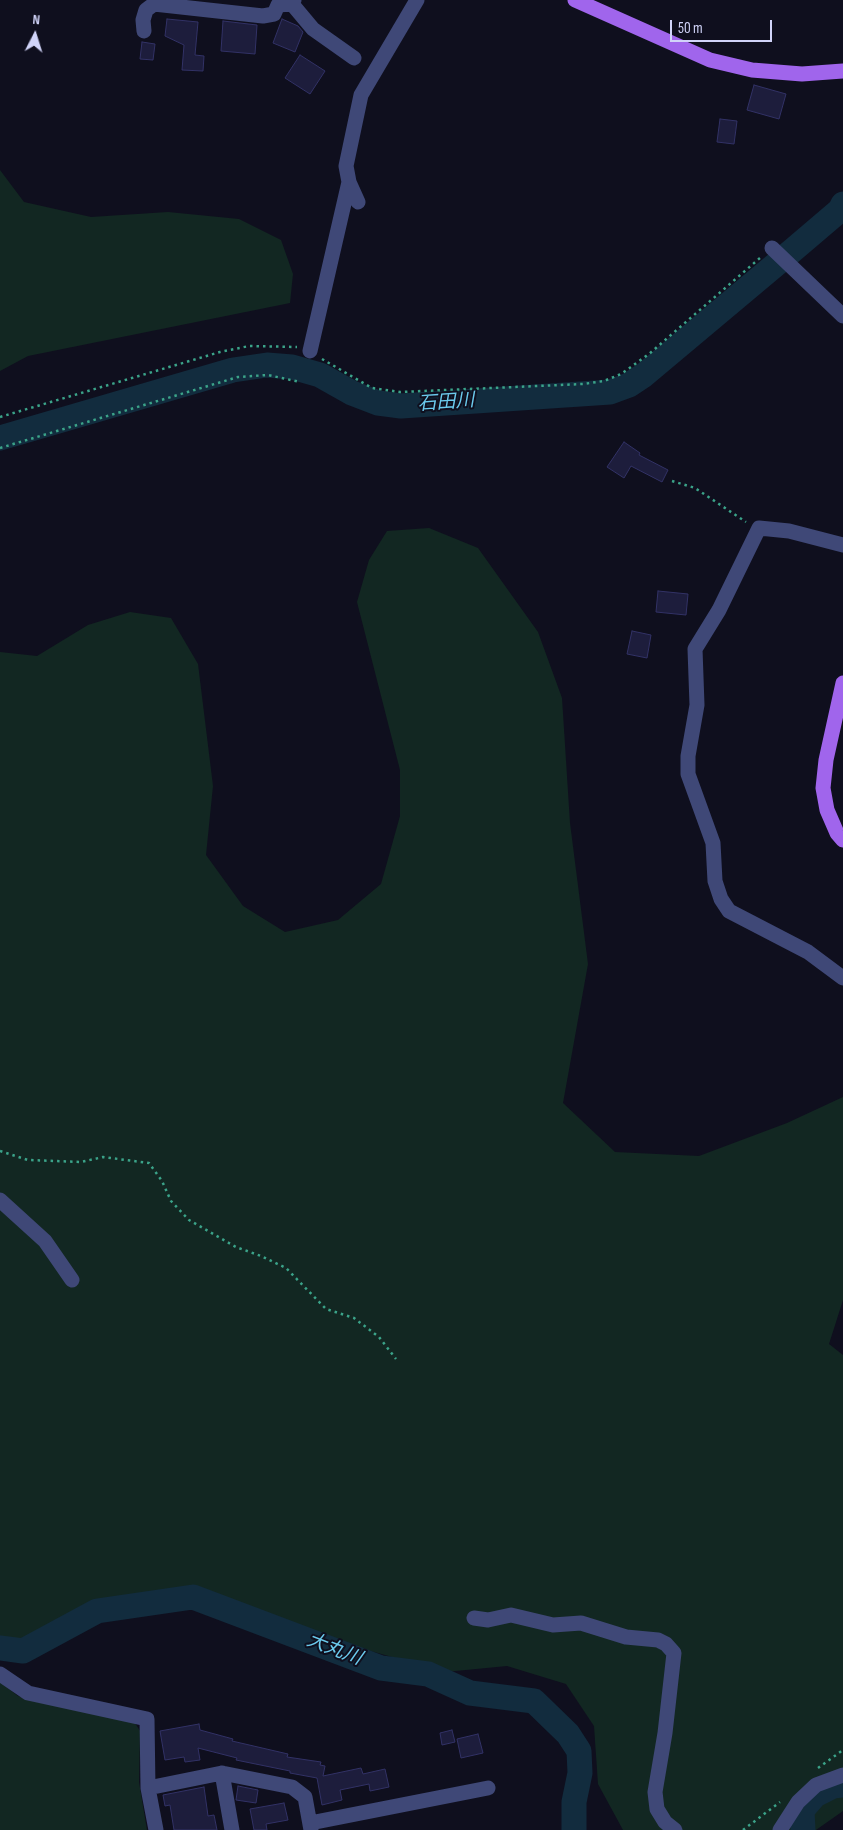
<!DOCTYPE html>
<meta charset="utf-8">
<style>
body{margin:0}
#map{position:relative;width:843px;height:1830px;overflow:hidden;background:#0f0f1e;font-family:"Sofia Sans Condensed",sans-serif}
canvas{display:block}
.north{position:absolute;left:10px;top:10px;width:50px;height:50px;-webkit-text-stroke:4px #0f0f1e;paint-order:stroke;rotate:5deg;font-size:14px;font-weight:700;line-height:20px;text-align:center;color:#d1d4f9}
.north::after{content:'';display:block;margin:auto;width:18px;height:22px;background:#d1d4f9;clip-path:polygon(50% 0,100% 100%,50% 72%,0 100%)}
.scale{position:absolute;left:670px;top:20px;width:102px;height:22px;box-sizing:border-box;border:2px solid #d1d4f9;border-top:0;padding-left:6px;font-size:15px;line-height:18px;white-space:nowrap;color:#d1d4f9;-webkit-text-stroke:4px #0f0f1e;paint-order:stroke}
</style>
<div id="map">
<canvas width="843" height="1830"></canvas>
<div class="north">N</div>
<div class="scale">50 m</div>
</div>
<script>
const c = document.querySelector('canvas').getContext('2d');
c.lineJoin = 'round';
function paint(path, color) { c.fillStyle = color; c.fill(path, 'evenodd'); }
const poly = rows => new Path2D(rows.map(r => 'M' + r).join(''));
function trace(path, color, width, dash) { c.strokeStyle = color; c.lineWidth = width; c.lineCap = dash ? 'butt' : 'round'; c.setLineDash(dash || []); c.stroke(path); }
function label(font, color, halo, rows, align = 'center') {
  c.font = font + ' "Sofia Sans Condensed","Noto Sans JP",sans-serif'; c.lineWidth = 4; c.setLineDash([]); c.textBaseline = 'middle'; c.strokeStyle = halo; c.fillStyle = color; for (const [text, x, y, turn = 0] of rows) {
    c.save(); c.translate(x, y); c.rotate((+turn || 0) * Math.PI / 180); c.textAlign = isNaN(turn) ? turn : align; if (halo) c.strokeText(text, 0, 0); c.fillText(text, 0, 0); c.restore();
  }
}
const green = poly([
 [0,170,24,202,91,217,168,212,239,219,281,240,293,274,290,303,28,356,0,371],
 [429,528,478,548,538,632,562,698,570,823,588,964,563,1103,615,1152,699,1156,787,1123,843,1097,843,1300,829,1344,843,1355,843,1811,816,1830,623,1830,598,1784,594,1726,566,1684,507,1666,445,1672,300,1631,209,1610,145,1608,0,1653,0,652,37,656,88,625,130,612,171,618,198,664,213,786,206,855,243,906,285,932,338,920,381,884,400,816,400,770,357,602,369,560,387,531],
 [0,1682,18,1696,33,1701,135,1723,140,1731,139,1782,147,1830,0,1830]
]);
const river = poly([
 [0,438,233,370,267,365,292,367,320,375,352,393,378,403,401,406,610,392,629,385,644,375,793,250,840,210,843,204],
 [0,1648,23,1651,97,1611,193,1597,381,1668,428,1674,470,1693,534,1701,568,1734,579,1751,580,1773,574,1802,574,1830],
 [803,1830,802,1810,815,1795,833,1786,843,1785]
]);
const building = poly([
 [167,19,198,22,195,55,204,56,203,71,182,70,184,45,165,36,167,19],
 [282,19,298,26,303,32,295,52,273,43,282,19],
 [223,21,257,25,255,54,221,51,223,21],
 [142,42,155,44,153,60,140,59,142,42],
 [300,55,325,71,310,94,285,78,300,55],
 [754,85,786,94,779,119,747,110,754,85],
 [720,119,737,121,734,144,717,142,720,119],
 [624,442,640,453,639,455,668,470,662,482,631,466,624,478,607,467,624,442],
 [658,591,688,594,686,615,656,612,658,591],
 [632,631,651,635,647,658,627,654,632,631],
 [199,1724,200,1730,233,1739,232,1741,288,1754,287,1757,321,1762,320,1765,325,1766,323,1776,361,1768,363,1774,385,1769,389,1787,370,1791,369,1784,340,1790,342,1800,322,1805,317,1778,290,1773,290,1771,236,1760,237,1758,198,1748,200,1760,185,1762,184,1757,165,1760,160,1731,199,1724],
 [452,1730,455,1742,442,1745,440,1733,452,1730],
 [478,1734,483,1753,461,1758,457,1739,478,1734],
 [238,1786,258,1790,256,1803,236,1800,238,1786],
 [204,1787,208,1816,214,1815,217,1830,174,1830,170,1805,165,1806,163,1795,204,1787],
 [284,1803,288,1820,266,1824,267,1830,254,1830,250,1809,284,1803]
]);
const path = poly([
 [322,359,372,388,400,392,583,384,604,381,621,374,649,354,761,257],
 [0,417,220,352,249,346,297,347],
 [0,448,238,377,268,375,300,382],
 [672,481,695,488,746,522],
 [0,1151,28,1160,81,1162,103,1157,149,1163,162,1181,171,1201,189,1220,236,1247,261,1256,286,1268,326,1309,354,1318,379,1337,396,1359],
 [818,1768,843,1750],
 [743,1830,780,1802]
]);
const minor = poly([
 [292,4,313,29,354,58],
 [144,31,143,20,146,10,154,4,263,16,274,14,278,5,292,4,294,0],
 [358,202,349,182,346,166,361,95,417,0],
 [772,248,843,316],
 [310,351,349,182],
 [843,545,789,531,759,528,719,610,695,649,697,705,688,756,688,774,713,843,715,881,721,899,729,911,808,952,843,978],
 [0,1200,45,1241,72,1280],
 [474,1618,488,1620,511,1615,553,1625,581,1623,626,1637,658,1640,666,1644,674,1653,665,1733,655,1792,657,1809,665,1822,675,1830],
 [0,1674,28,1693,147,1719,148,1788,222,1773,292,1787,305,1797,311,1830],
 [222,1773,232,1830],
 [148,1788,156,1830],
 [310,1823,488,1788],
 [780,1830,798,1802,816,1785,843,1775]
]);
const major = poly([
 [575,0,710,60,752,70,802,74,843,71],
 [843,683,826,760,823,788,827,810,837,833,843,840]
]);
const waterNames = [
 ["石田川",446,403,-4],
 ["大丸川",334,1650,21]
];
paint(green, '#122722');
trace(river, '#122c3e', 25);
paint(building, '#1d1d3c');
trace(building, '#323266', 1);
trace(path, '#3ba389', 2.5, [2.5, 4]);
trace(minor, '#3f4877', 15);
trace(major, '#a065ec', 15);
label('italic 19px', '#6bcaed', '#0f0f1e', waterNames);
</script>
